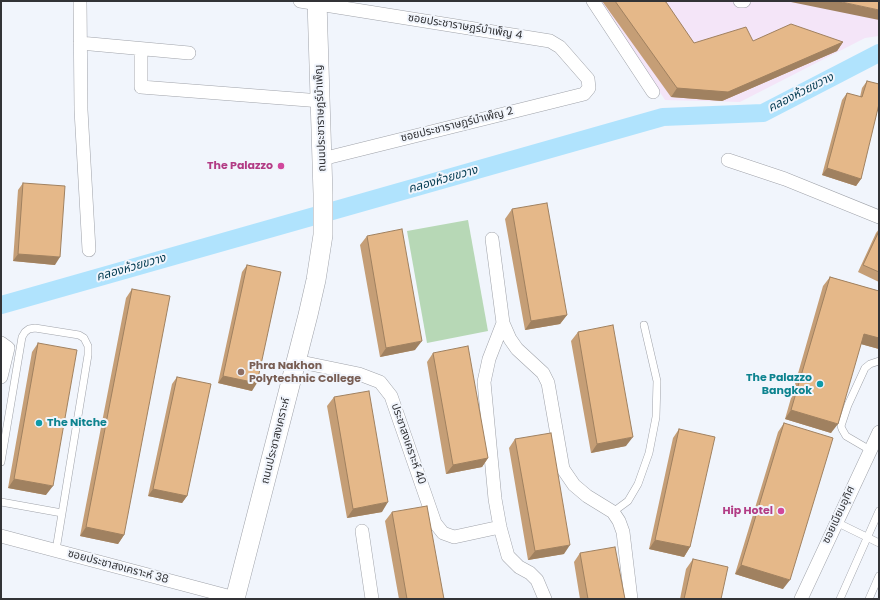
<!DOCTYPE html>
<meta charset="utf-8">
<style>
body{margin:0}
#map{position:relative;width:880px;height:600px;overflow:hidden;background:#f1f5fc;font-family:Poppins,sans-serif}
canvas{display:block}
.frame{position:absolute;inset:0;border:2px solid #323336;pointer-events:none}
</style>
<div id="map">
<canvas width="880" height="600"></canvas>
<div class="frame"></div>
</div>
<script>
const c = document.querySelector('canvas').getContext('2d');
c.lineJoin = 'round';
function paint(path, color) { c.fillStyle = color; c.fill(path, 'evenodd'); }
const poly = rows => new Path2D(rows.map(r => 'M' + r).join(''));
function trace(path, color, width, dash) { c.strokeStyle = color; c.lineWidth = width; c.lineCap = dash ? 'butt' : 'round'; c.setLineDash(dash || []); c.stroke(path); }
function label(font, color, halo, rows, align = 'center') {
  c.font = font + ' Poppins,"Noto Sans Thai",sans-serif'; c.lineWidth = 4; c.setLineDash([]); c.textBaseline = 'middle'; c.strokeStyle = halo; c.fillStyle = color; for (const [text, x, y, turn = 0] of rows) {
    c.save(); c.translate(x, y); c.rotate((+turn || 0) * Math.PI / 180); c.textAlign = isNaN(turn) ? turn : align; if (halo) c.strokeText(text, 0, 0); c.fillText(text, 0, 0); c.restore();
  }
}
const commercial = poly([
 [600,1,879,1,879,36,865,38,740,102,665,100]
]);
const green = poly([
 [468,220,488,331,427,343,407,231]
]);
const canal = poly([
 [1,305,663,117,763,113,879,53]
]);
const lane = poly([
 [870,450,846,436,842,429,841,426,848,405,865,368,870,364,879,361],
 [1,462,22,337,25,332,29,329,35,328,79,335,84,338,88,346,88,355,56,550],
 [1,502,62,513],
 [613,512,628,501,638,484,649,453,656,417,657,381,644,325],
 [836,522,879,543],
 [840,599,879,511],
 [869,599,879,576]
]);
const street = poly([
 [80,1,81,110,89,250],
 [300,1,550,41,560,47,588,79,589,88,584,94,322,159],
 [593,1,653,92],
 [740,1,744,1],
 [80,43,189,53],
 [141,49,141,87,321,101],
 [728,160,785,179,879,217],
 [492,239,503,323,510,339,517,349,543,373,548,383,563,469,574,485,587,496,613,512,619,521,623,532,631,599],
 [503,323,489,359,484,382,495,499,500,527,508,556,519,567,530,573,537,580,545,599],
 [1,343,8,348,1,377],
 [296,361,359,374,380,382,391,396,435,523,443,533,454,537,500,527],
 [362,531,372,599],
 [1,536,235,598],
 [801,599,879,432]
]);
const secondary = poly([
 [235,599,308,315,316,280,323,235,323,194,317,1]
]);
const wall = poly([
 [602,1,663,1,694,43,753,41,843,42,837,51,722,101,671,97],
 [867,81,861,179,856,186,822,175,842,100,847,93,860,97,862,88],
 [23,183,55,265,13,261,18,190],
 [512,209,567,315,560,324,525,330,505,219],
 [879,229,879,282,858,272,876,233],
 [367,236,415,350,380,357,360,245],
 [247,265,252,391,218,383,242,272],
 [830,277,879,291,879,349,861,344,831,433,785,419,823,286],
 [132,289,124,535,118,544,80,536,126,298],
 [578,332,626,446,591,453,571,341],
 [38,343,46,495,8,488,32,352],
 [433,353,488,458,482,467,446,474,427,362],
 [177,377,187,496,182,503,148,496,172,384],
 [334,397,382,512,347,518,327,406],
 [784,423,783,589,735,574,778,432],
 [679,429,690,547,684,557,649,549,673,438],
 [515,439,564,554,528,560,509,448],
 [392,512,444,599,399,599,385,521],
 [580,553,625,599,580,599,574,562],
 [693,559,721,599,680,599,686,569]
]);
const shadedWall = poly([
 [786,1,837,1,879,10,879,20],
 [843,42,837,51,722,101,671,97,677,88],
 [827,168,861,179,856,186,822,175],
 [18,254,60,257,55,265,13,261],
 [567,315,560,324,525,330,531,321],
 [864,334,879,338,879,349,857,343],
 [422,341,415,350,380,357,386,348],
 [223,376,257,383,252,391,218,383],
 [791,410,838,424,831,433,785,419],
 [633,437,626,446,591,453,597,444],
 [488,458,482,467,446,474,453,465],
 [14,479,53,486,46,495,8,488],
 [153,489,187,496,182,503,148,496],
 [388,502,382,512,347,518,353,509],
 [86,527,124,535,118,544,80,536],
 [655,540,690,547,684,557,649,549],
 [570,545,564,554,528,560,535,551],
 [741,565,790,580,783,589,735,574]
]);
const building = poly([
 [615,1,663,1,666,2,694,43,746,27,753,41,791,24,843,42,728,92,677,88,615,1],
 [837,1,879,1,879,10,837,1],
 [867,81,879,84,879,104,861,179,827,168,847,93,862,97,867,81],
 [23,183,65,186,60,257,18,254,23,183],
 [547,203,567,315,531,321,512,209,547,203],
 [402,229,422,341,386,348,367,236,402,229],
 [879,231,879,272,863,265,879,231],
 [247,265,281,272,257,383,223,376,247,265],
 [830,277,879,291,879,338,864,334,838,424,791,410,830,277],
 [132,289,170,296,124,535,86,527,132,289],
 [613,325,633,437,597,444,578,332,613,325],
 [38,343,77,350,53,486,14,479,38,343],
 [468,346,488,458,453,465,433,353,468,346],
 [177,377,211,384,187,496,153,489,177,377],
 [369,391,388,502,353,509,334,397,369,391],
 [784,423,833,438,790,580,741,565,784,423],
 [679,429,715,437,690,547,655,540,679,429],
 [551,433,570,545,535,551,515,439,551,433],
 [427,506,444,599,407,599,392,512,427,506],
 [615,547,625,599,588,599,580,553,615,547],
 [693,559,728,567,721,599,684,599,693,559]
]);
const markers = [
 [281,166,4,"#d1479c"],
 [241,372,4,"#8d6e63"],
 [820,384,4,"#0f9aa8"],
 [39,423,4,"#0f9aa8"],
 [781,511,4,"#d1479c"]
];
const streetNames = [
 ["ซอยประชาราษฎร์บำเพ็ญ 4",465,27,9],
 ["ถนนประชาราษฎร์บำเพ็ญ",321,118,-92],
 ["ซอยประชาราษฎร์บำเพ็ญ 2",457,125,-14],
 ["ถนนประชาสงเคราะห์",276,441,-76],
 ["ประชาสงเคราะห์ 40",408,444,71],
 ["ซอยเนียมอุทิศ",839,515,-65],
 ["ซอยประชาสงเคราะห์ 38",118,567,15]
];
const hotelNames = [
 ["The Palazzo",273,166],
 ["Hip Hotel",773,511]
];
const educationNames = [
 ["Phra Nakhon",249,366],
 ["Polytechnic College",249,379]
];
const cultureNames = [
 ["The Palazzo",812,378],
 ["Bangkok",812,391],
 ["The Nitche",47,423,"left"]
];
const waterNames = [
 ["คลองห้วยขวาง",801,93,-27],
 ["คลองห้วยขวาง",443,180,-16],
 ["คลองห้วยขวาง",131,268,-16]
];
paint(commercial, '#f4e5f8');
paint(green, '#b7d8b6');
trace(canal, '#b0e3fd', 18);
trace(lane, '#a0a3aa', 8);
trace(street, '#a0a3aa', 14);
trace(secondary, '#a0a3aa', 20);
trace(lane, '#fff', 7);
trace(street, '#fff', 13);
trace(secondary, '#fff', 19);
paint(wall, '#c59e76');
paint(shadedWall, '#a08160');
paint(building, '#e5b889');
trace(building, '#a08160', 1);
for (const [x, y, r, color] of markers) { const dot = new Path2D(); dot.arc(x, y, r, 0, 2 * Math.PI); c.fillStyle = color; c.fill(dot); trace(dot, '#f1f5fc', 1.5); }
label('11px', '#323336', '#f1f5fc', streetNames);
label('bold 11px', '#b23c85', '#f1f5fc', hotelNames, 'right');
label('bold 11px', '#785e54', '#f1f5fc', educationNames, 'left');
label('bold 11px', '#0d838f', '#f1f5fc', cultureNames, 'right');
label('italic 12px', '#003a50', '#f1f5fc', waterNames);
</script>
